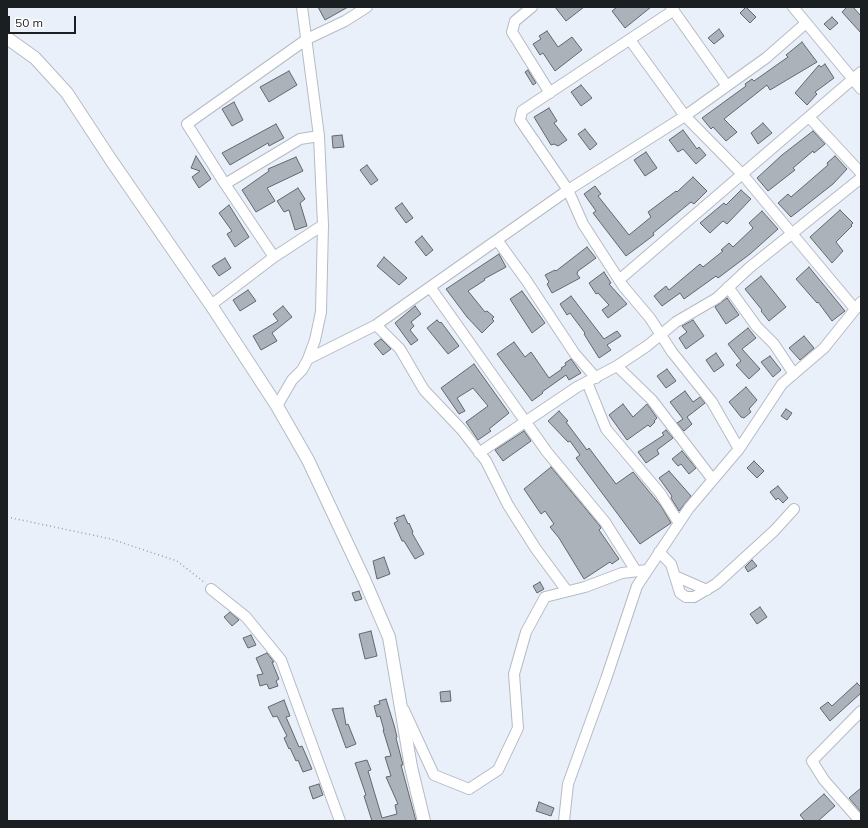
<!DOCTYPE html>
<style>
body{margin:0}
#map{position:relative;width:868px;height:828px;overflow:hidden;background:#eaf0f9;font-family:Mulish,sans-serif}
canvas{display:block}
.frame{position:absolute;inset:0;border:8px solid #1c1f22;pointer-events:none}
.scale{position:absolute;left:8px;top:16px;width:68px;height:18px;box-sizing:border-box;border:2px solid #1c1f22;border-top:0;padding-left:5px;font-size:12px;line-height:14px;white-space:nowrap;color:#1c1f22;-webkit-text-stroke:3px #fcfdff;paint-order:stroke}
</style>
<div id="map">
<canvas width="868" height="828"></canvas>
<div class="frame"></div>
<div class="scale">50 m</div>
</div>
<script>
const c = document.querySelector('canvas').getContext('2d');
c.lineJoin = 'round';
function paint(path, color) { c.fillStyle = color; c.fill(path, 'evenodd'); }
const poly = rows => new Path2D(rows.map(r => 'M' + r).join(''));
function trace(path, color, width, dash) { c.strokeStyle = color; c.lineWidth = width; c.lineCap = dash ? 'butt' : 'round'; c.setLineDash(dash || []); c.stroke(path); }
const building = poly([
 [318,7,348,7,325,20,318,7],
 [555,7,584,7,566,21,555,7],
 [617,7,651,7,625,28,612,11,617,7],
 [746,7,756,17,750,23,740,13,746,7],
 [847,7,853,7,861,16,861,33,842,12,847,7],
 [832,17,838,23,830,30,824,24,832,17],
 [719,29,724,36,714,44,708,38,719,29],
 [547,31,558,47,572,37,582,50,555,71,543,53,540,55,533,44,541,39,539,36,547,31],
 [802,42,817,62,770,90,767,85,724,119,737,132,726,141,713,127,711,129,702,118,746,86,745,84,752,79,754,81,788,57,786,55,802,42],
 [825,64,834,78,815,92,817,94,807,105,795,93,819,65,821,67,825,64],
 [528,70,536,83,533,85,525,72,528,70],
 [289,71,297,85,269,102,260,87,289,71],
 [581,85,592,98,581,106,571,92,581,85],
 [234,102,243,120,232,126,222,109,234,102],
 [549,108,557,121,554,123,567,140,558,146,554,144,551,145,534,117,549,108],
 [763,123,772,133,758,144,751,133,763,123],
 [276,124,284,138,269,146,268,143,230,165,222,153,276,124],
 [585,129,597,144,590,150,578,134,585,129],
 [683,130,697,149,699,147,706,155,696,164,683,149,678,152,669,140,683,130],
 [813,131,825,144,814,153,813,151,793,168,795,170,768,191,757,178,782,155,813,131],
 [342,135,344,147,333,148,332,136,342,135],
 [646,152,657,168,645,176,634,160,646,152],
 [196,156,211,179,199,188,192,177,200,171,191,168,196,156],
 [835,156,847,169,833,184,791,217,778,203,788,194,791,197,828,165,827,163,835,156],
 [296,157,303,171,267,188,275,201,256,212,242,190,269,171,268,169,296,157],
 [367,165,378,180,371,185,360,170,367,165],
 [693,177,707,191,694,204,691,202,653,233,654,235,626,256,593,213,596,211,584,194,595,186,601,194,598,196,629,235,651,217,648,212,676,191,677,192,693,177],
 [298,188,305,199,300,203,307,226,295,230,289,210,284,212,277,201,298,188],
 [741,190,751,199,727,224,723,221,710,233,700,223,724,203,726,205,741,190],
 [402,203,413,218,406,223,395,208,402,203],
 [229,205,249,237,235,247,227,234,232,231,219,213,229,205],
 [840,210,853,223,851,225,852,226,836,242,843,251,832,263,810,237,840,210],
 [762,211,778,229,750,254,718,278,716,276,684,299,680,293,662,306,654,296,666,286,669,290,700,264,703,267,723,251,721,250,729,243,733,247,753,228,749,223,762,211],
 [422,236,433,250,426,256,415,242,422,236],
 [587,247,596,258,578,271,577,274,580,278,552,293,547,284,549,282,545,275,555,270,556,271,587,247],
 [499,254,506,267,484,279,485,280,468,291,485,312,487,311,494,317,492,319,494,321,482,333,467,317,446,289,499,254],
 [384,257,407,278,399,285,377,266,384,257],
 [225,258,231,268,219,276,212,266,225,258],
 [809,267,845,311,832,321,818,302,817,303,796,279,809,267],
 [604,272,611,283,609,284,627,304,608,318,602,310,609,305,598,293,596,294,589,283,604,272],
 [761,276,786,307,769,321,761,311,762,310,745,289,761,276],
 [248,290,256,301,240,311,233,300,248,290],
 [522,291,545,323,532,333,510,299,522,291],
 [571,296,604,339,617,331,621,336,607,345,611,350,599,358,584,334,585,333,570,313,567,315,560,304,571,296],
 [727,298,739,315,726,324,715,307,727,298],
 [283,306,292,317,272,333,277,341,261,350,253,336,278,321,273,314,283,306],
 [415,306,421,314,411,322,414,326,410,330,418,340,411,345,395,323,415,306],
 [437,320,440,323,441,322,459,346,448,354,427,328,437,320],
 [693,320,704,336,686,349,679,338,687,332,682,326,693,320],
 [748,328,756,338,742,349,760,369,749,379,736,365,741,361,728,344,748,328],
 [804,336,814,348,800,360,789,348,804,336],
 [381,339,391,349,383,355,374,344,381,339],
 [514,342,525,357,531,352,549,378,562,369,561,368,566,365,565,363,571,359,581,373,569,380,566,375,542,392,543,393,532,401,497,354,514,342],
 [716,353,724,365,714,372,706,360,716,353],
 [770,356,781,370,773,377,761,362,770,356],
 [474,364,509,413,489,429,491,431,478,440,466,422,488,406,473,388,457,398,465,411,459,414,441,388,474,364],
 [667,369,676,381,666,388,657,376,667,369],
 [746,387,757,400,749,409,751,412,744,418,741,417,729,402,746,387],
 [685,391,693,402,700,397,705,403,687,417,692,424,684,431,677,423,683,419,670,402,685,391],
 [623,404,633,417,647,404,657,418,654,421,655,422,650,427,648,425,627,440,609,415,623,404],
 [786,409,792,413,787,420,781,416,786,409],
 [559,411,568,421,566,422,587,450,589,448,616,484,633,472,661,506,671,523,640,544,576,458,580,455,570,441,568,442,548,421,559,411],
 [666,430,673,438,657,450,659,454,646,463,638,452,664,435,662,433,666,430],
 [524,431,531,441,503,461,495,450,524,431],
 [682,451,696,468,689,474,681,464,678,466,672,459,682,451],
 [754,461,764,471,757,478,747,468,754,461],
 [551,467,600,526,601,528,599,530,619,559,612,564,610,562,584,579,559,538,550,527,554,524,545,511,541,514,524,489,551,467],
 [669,471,691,496,679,511,671,498,672,496,659,478,669,471],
 [778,486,788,498,783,503,778,498,776,500,770,492,778,486],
 [404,515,408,524,409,523,413,532,412,533,424,554,415,559,404,541,402,541,394,523,398,521,396,518,404,515],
 [384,557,390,574,377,579,373,561,384,557],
 [752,560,757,566,748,572,745,567,752,560],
 [540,582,544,589,537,593,533,586,540,582],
 [359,591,362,599,355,601,352,593,359,591],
 [760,607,767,617,757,624,750,614,760,607],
 [230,612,239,620,232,626,224,617,230,612],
 [371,631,377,656,365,659,359,634,371,631],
 [251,635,256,645,248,648,243,638,251,635],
 [267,653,274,662,272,662,279,679,276,681,278,686,269,689,267,684,260,686,257,675,263,674,256,658,267,653],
 [857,683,861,687,861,693,830,721,820,708,828,702,832,706,857,683],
 [450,691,451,701,441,702,440,692,450,691],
 [386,699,394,725,397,737,396,738,403,765,401,765,416,821,372,821,364,796,366,795,355,763,367,760,371,770,368,771,382,818,397,814,395,805,398,804,386,777,391,776,385,757,391,756,383,730,384,730,380,716,377,717,374,706,380,704,379,701,386,699],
 [284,700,290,716,286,717,299,747,302,746,312,769,303,772,298,760,296,761,290,748,289,749,284,738,287,736,277,716,273,717,268,707,284,700],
 [343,708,346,725,348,724,356,744,346,748,332,709,343,708],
 [319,784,323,795,313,799,309,787,319,784],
 [861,788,861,812,849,798,861,788],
 [824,794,835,806,818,821,805,821,800,815,824,794],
 [539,802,554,808,551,816,536,811,539,802]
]);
const path = poly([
 [7,517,111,539,177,561,204,582]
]);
const minor = poly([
 [532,7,515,21,512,32,550,93],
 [671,7,727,86],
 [793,7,861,89],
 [674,10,522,111,520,120,568,190,583,224,623,286,650,318,672,352,712,402,739,449],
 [630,40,685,116,743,175,855,309],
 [809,117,861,173],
 [225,184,300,139,319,136],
 [497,240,526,280,575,354,596,378],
 [274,257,225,184,187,124,307,39,345,21,367,7],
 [619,280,861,72],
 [430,287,547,452,605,522,636,571],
 [728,287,757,327,774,344,794,374],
 [211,305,274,257,323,225],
 [376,325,568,190,685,116,766,58,806,23],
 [308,359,376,325,400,349,424,390,462,430,486,461,508,505,536,549,567,591],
 [617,366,652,400,713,480],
 [587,382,606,429,660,493,679,523],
 [277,406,292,380,302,370,308,359,315,340,321,312,323,225,319,136,302,7],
 [479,453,577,387,617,366,647,346,676,322,717,298,749,268,861,178],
 [659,552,671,564,680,593,686,597,694,597,716,584,774,531,794,509],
 [675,576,707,590],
 [211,589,246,617,281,660,340,821],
 [404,710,434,775,469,789,498,770,518,728,514,674,526,632,545,597,585,587,622,573,647,570],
 [564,821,568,784,606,679,637,586,689,508,739,449,782,384,824,348,861,302],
 [860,821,824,780,812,761,861,711]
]);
const major = poly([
 [7,38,35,58,67,93,111,160,211,305,277,406,308,460,364,579,389,637,411,767,424,821]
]);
paint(building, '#acb2ba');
trace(building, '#62676f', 1);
trace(minor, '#b5bbc4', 12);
trace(major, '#b5bbc4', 14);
trace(path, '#9a9fa6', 1.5, [1, 3]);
trace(minor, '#fff', 10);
trace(major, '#fff', 12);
</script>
